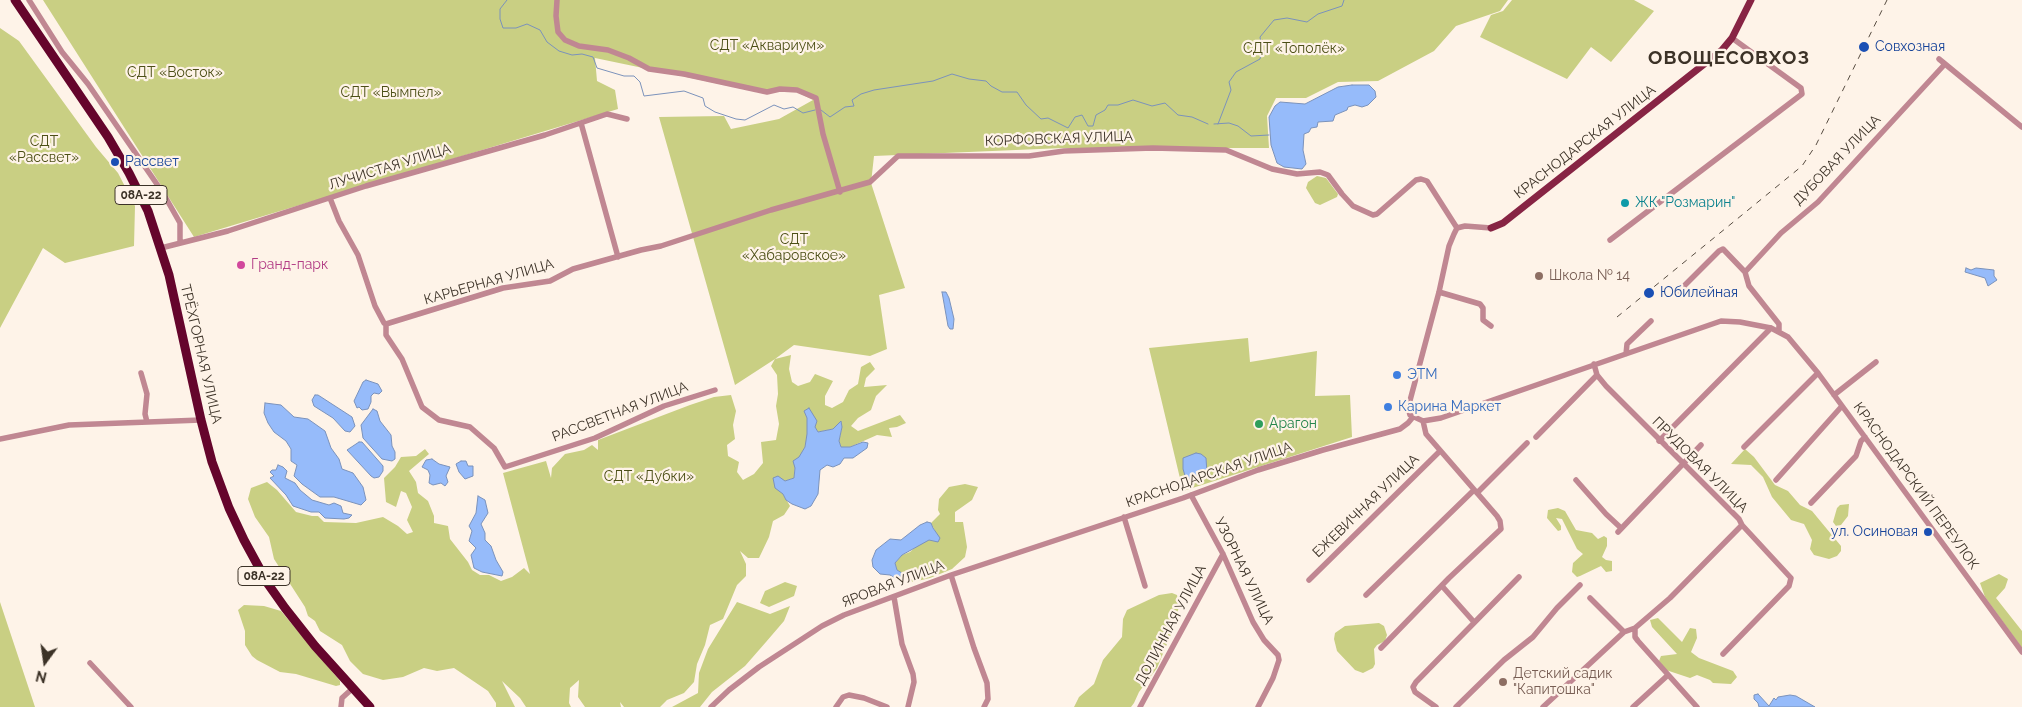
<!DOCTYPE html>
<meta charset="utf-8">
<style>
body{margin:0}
#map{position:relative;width:2022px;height:707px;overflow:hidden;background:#fef3e8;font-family:Raleway,sans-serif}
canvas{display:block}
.north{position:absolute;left:20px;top:637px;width:50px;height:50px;-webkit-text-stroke:4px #fef3e8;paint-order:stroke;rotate:194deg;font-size:14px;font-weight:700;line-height:20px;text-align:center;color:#3c3227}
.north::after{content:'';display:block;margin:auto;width:18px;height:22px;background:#3c3227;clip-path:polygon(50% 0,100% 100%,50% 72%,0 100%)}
</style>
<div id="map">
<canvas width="2022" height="707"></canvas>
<div class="north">N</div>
</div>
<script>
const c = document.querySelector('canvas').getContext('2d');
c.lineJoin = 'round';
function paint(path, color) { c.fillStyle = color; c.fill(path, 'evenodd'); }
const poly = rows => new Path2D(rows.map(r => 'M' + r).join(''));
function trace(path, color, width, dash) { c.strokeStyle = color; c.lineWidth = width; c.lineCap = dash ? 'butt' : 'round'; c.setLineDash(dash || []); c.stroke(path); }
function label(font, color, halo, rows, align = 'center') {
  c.font = font + ' Raleway,sans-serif'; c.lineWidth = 4.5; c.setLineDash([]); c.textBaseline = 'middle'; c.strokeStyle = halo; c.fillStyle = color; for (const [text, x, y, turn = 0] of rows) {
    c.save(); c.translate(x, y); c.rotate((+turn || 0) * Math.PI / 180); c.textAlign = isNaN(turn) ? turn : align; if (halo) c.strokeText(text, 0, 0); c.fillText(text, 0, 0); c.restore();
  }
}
const green = poly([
 [43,0,1508,0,1500,11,1456,26,1434,51,1378,81,1338,82,1306,98,1276,98,1267,116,1269,148,1063,148,874,156,871,183,905,288,879,295,887,349,870,356,794,345,775,359,791,355,789,369,792,382,798,386,810,382,815,374,833,381,825,396,825,405,832,408,843,402,849,390,858,384,861,367,870,362,875,369,866,378,864,387,887,385,876,396,871,410,858,418,851,426,858,431,900,415,906,423,897,427,889,428,892,437,877,435,850,447,841,447,839,441,842,427,841,422,833,429,818,432,807,417,808,434,805,447,795,468,794,478,785,481,783,494,790,506,784,515,773,521,769,537,759,558,748,558,740,551,746,564,746,576,737,585,723,619,710,625,705,645,697,664,694,682,684,693,667,700,660,707,624,707,620,702,621,707,585,707,578,697,579,680,570,688,569,703,571,707,526,707,520,698,502,681,515,707,496,707,496,703,488,691,454,668,437,671,424,668,403,677,383,680,363,674,350,661,342,645,320,631,315,621,308,616,305,607,274,559,269,537,255,517,248,499,251,488,267,482,277,490,296,512,312,516,318,516,324,522,356,523,383,517,398,526,407,534,413,532,407,520,412,507,406,493,401,491,396,507,386,502,384,478,395,467,401,457,416,456,425,449,429,454,409,471,416,482,418,493,428,501,434,516,434,523,448,526,450,539,468,562,472,570,480,575,489,575,501,581,512,577,524,568,530,574,503,473,546,461,551,478,552,468,565,454,584,450,592,445,598,450,598,440,690,405,714,397,731,395,736,411,733,425,735,439,727,445,728,456,739,462,737,472,743,480,754,474,763,463,761,442,776,440,779,424,776,406,778,394,777,375,771,366,775,359,735,385,659,117,724,116,731,129,779,119,813,100,793,90,763,93,595,58,597,81,615,90,618,109,194,237],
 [1512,0,1634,0,1654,11,1611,62,1591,47,1567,79,1480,37,1491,15,1503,11],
 [0,28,19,41,96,147,118,173,135,206,134,246,65,263,43,248,0,328],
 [1317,176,1326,178,1338,194,1337,197,1320,205,1315,203,1306,188,1308,182],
 [1248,338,1250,362,1317,351,1315,396,1350,395,1352,437,1183,491,1149,348],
 [1745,449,1754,457,1775,485,1788,491,1800,505,1812,511,1841,546,1841,551,1837,556,1829,559,1814,555,1810,549,1812,540,1804,524,1791,520,1772,497,1763,477,1751,465,1731,464],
 [965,484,978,487,972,500,955,512,955,522,963,522,967,547,965,557,952,569,930,578,913,582,905,577,897,570,895,563,902,555,910,552,920,543,937,535,931,523,940,514,938,510,939,499,949,487],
 [1849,504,1848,516,1841,525,1836,526,1833,522,1837,508,1840,505],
 [1558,508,1565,511,1576,530,1592,533,1598,539,1604,536,1607,538,1607,546,1602,557,1606,560,1612,561,1612,571,1606,572,1601,566,1580,576,1577,577,1572,572,1573,563,1583,554,1577,549,1562,519,1556,518,1561,526,1561,530,1558,531,1547,518,1548,510],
 [1999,574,2008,579,2005,588,1996,598,2022,631,2022,648,1985,597,1980,583],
 [785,582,797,586,794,596,769,607,760,603,765,591],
 [1172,593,1177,595,1180,602,1174,627,1157,668,1139,692,1134,703,1131,707,1074,707,1079,697,1094,684,1103,660,1122,637,1123,619,1127,610,1159,595],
 [0,602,35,707,0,707],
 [737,602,770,614,790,606,784,621,766,642,745,666,712,692,700,707,672,707,698,693,699,673,708,649],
 [244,605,264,606,281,611,340,681,340,685,336,686,296,674,280,672,257,660,252,656,245,645,245,631,238,610],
 [1658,618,1682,642,1690,628,1696,629,1697,638,1691,652,1699,658,1733,671,1737,677,1731,684,1713,683,1710,680,1697,675,1690,678,1666,670,1659,661,1661,656,1677,654,1652,627,1650,620],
 [1379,623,1384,626,1387,635,1385,641,1377,645,1374,649,1375,664,1373,668,1363,673,1355,670,1337,651,1334,639,1335,633,1345,626]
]);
const water = poly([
 [1352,85,1369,85,1375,91,1376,97,1368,105,1362,107,1355,105,1348,107,1347,110,1335,115,1333,121,1318,122,1317,127,1311,128,1309,132,1304,134,1303,150,1306,164,1302,169,1284,167,1277,163,1271,145,1269,117,1275,106,1280,102,1305,104,1338,87,1352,85],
 [1966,268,1971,270,1976,268,1994,270,1994,276,1997,280,1988,286,1985,278,1965,272,1966,268],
 [942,292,946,292,949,298,954,319,953,329,950,329,948,326,942,292],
 [366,380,378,384,382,391,379,394,374,393,371,396,371,402,368,409,362,410,359,407,357,408,354,401,363,382,366,380],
 [315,395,318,395,352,417,355,426,350,432,345,431,333,418,314,406,312,400,315,395],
 [265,403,281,405,294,417,308,419,325,431,331,448,339,459,342,469,353,473,363,487,366,500,361,505,334,497,320,497,302,484,294,476,297,465,291,461,291,449,286,441,274,432,268,423,264,413,265,403],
 [809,408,817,421,815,427,818,432,833,429,841,421,842,427,839,441,841,447,850,447,863,442,868,443,867,448,853,458,844,458,840,464,833,467,827,465,820,470,818,494,811,506,805,509,792,504,786,500,783,494,775,488,773,478,778,476,785,481,794,478,795,468,793,461,799,457,805,447,807,434,807,418,804,411,809,408],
 [373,409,377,411,380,421,391,435,392,446,395,452,395,459,392,461,382,459,363,438,361,425,373,409],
 [359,442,362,442,383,466,383,471,379,477,374,478,371,476,347,450,359,442],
 [1196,453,1201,454,1206,458,1207,473,1196,478,1186,479,1183,469,1183,458,1196,453],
 [432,459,439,464,450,467,446,476,448,482,445,486,441,483,433,485,429,483,430,475,428,470,422,467,426,460,432,459],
 [461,461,466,461,468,466,473,466,473,476,465,479,459,472,456,464,461,461],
 [278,465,283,467,287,471,285,478,295,483,300,490,312,500,329,505,334,503,341,506,343,513,352,515,349,518,344,519,325,518,319,512,311,512,293,506,286,495,270,478,274,476,270,472,272,470,276,470,278,465],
 [478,496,485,500,488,513,481,524,485,533,485,540,491,546,496,560,503,572,502,576,482,572,474,568,471,555,476,548,469,541,472,531,469,526,476,513,478,496],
 [927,522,931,523,933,528,940,538,938,542,929,540,902,555,895,563,897,570,902,573,900,578,895,578,890,575,880,574,873,567,872,560,876,550,890,539,901,540,920,525,927,522],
 [1758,694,1769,706,1774,698,1776,700,1778,697,1790,695,1796,696,1815,707,1759,707,1758,703,1754,699,1754,695,1758,694]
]);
const stream = poly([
 [507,0,500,9,500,19,503,28,516,28,527,24,540,30,547,42,559,51,572,55,582,54,593,57,597,68,624,76,634,76,640,82,644,96,684,91,703,98,705,106,715,112,736,119,745,120,774,105,784,109,793,107,803,113,815,110],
 [821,110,830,117,845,107,854,106,852,100,861,94,874,90,933,81,952,74,969,79,986,81,991,86,1002,92,1017,92,1026,105,1041,119,1048,118,1068,128,1075,117,1082,115,1088,126,1093,126,1096,115,1105,110,1108,105,1118,105,1133,100,1152,106,1165,103,1178,115,1192,117,1208,124],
 [1214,124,1229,123,1238,126,1251,136,1269,135],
 [1218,124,1231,90,1229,82,1236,72,1260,59,1262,50,1260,37,1274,20,1287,18,1307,22,1318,14,1342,6,1344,0]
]);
const minor = poly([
 [29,0,62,52,88,84,163,193,180,223,180,243],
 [557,0,556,16,558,32,565,40,579,46,608,50,629,58,649,69,684,74,767,92,780,89,797,90,816,98,823,134,840,192],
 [1939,59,2022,127],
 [581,123,618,257],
 [330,198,339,221,358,255,375,306,384,323,386,324],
 [1491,228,1465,226,1457,228,1454,234,1449,246,1439,292,1408,408,1410,415,1423,421,1441,418,1721,321,1740,322,1771,328,1788,337,1818,373,2022,652],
 [1610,240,1802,94,1801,88,1732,38],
 [161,248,228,231,366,186,545,135,607,114,627,119],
 [1745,272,1781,233,1818,202,1945,64],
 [1679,291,1719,251,1723,249,1745,272,1749,286,1779,324,1779,331],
 [1439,292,1480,304,1483,308,1483,320,1491,326],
 [386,324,503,288,550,281,573,269,641,250,661,246,771,210,870,182,898,156,1029,156,1064,151,1153,148,1226,150,1272,169,1297,174,1320,172,1328,175,1342,194,1353,206,1373,215,1377,214,1416,180,1421,179,1427,181,1457,228],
 [386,324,386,335,402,359,422,407,439,420,470,427,494,448,505,467,595,438,664,406,715,390],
 [1626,354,1627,344,1651,321],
 [1594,364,1597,375,1606,386,1739,519,1742,525,1791,578,1789,586,1723,654],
 [141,373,147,394,145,414,147,422],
 [1834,395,1876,362],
 [1536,437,1597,375],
 [0,439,69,425,201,420],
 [1659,441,1771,328],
 [1744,447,1818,373],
 [1576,480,1606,514,1621,528],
 [1776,480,1842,406],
 [1477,493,1527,443],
 [1191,495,1223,554,1253,622,1264,640,1278,655,1279,660,1273,678,1258,707],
 [1811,503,1856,456,1861,441,1865,437],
 [1124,517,1145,586],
 [1618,532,1701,445],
 [951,575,974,648,987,683,988,699,984,707],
 [1309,580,1440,451],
 [1442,586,1474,622],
 [1366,595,1474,490],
 [894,597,902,644,913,674,914,682,908,707],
 [1590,598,1624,632],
 [1635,628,1635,637,1638,641,1697,707],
 [1381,648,1449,578,1501,529,1500,521,1497,516,1426,434,1423,421],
 [90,663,131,707],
 [341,707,342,698,353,688],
 [711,707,729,690,759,667,822,626,844,615,951,575,1183,498,1258,470,1323,450,1400,429,1408,423,1413,417],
 [836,707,843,697,849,695,864,698,887,707],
 [1140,707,1223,554],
 [1436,707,1415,692,1413,687,1416,682,1519,577],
 [1456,707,1504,660,1533,637,1557,608,1580,585],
 [1543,707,1624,632,1635,628,1670,598,1742,525],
 [1633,707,1668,675]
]);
const major = poly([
 [1491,228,1503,223,1722,50,1732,38,1751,0]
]);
const highway = poly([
 [15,0,108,137,129,173,148,211,169,275,201,420,212,462,229,508,244,540,268,584,285,608,315,646,370,707]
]);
const rail = poly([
 [1617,317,1802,166,1816,145,1887,0]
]);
const markers = [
 [1864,47,6,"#1a4fb4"],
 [115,162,5,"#1a4fb4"],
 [1625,203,5,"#0f9aa8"],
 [241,265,5,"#d1479c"],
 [1539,276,5,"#8d6e63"],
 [1649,293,6,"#1a4fb4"],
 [1397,375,5,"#3f7fe0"],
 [1388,407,5,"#3f7fe0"],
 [1259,424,5,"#2e9e5b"],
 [1928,532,5,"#1a4fb4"],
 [1503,682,5,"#8d6e63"]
];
const shields = [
 [141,195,52],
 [264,576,52]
];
const shieldNames = [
 ["08А-22",141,195],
 ["08А-22",264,576]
];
const parkNames = [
 ["СДТ «Аквариум»",767,46],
 ["СДТ «Тополёк»",1294,49],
 ["СДТ «Восток»",175,73],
 ["СДТ «Вымпел»",391,93],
 ["СДТ",44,142],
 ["«Рассвет»",44,158],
 ["СДТ",794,240],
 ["«Хабаровское»",794,256],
 ["СДТ «Дубки»",649,477]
];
const transitNames = [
 ["Совхозная",1875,47],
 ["Рассвет",125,162],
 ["Юбилейная",1660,293],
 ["ул. Осиновая",1918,532,"right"]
];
const streetNames = [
 ["КОРФОВСКАЯ УЛИЦА",1059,139,-2],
 ["КРАСНОДАРСКАЯ УЛИЦА",1585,142,-38],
 ["ДУБОВАЯ УЛИЦА",1837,160,-46],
 ["ЛУЧИСТАЯ УЛИЦА",390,167,-17],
 ["КАРЬЕРНАЯ УЛИЦА",489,282,-16],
 ["ТРЁХГОРНАЯ УЛИЦА",201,354,77],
 ["РАССВЕТНАЯ УЛИЦА",620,412,-21],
 ["ПРУДОВАЯ УЛИЦА",1700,465,45],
 ["КРАСНОДАРСКАЯ УЛИЦА",1209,475,-19],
 ["КРАСНОДАРСКИЙ ПЕРЕУЛОК",1916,486,54],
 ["ЕЖЕВИЧНАЯ УЛИЦА",1366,506,-44],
 ["УЗОРНАЯ УЛИЦА",1244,571,64],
 ["ЯРОВАЯ УЛИЦА",893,584,-21],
 ["ДОЛИННАЯ УЛИЦА",1171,625,-62]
];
const cultureNames = [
 ["ЖК \"Розмарин\"",1635,203]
];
const hotelNames = [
 ["Гранд-парк",251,265]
];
const educationNames = [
 ["Школа № 14",1549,276],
 ["Детский садик",1513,674],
 ["\"Капитошка\"",1513,690]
];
const shopNames = [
 ["ЭТМ",1407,375],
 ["Карина Маркет",1398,407]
];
const leisureNames = [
 ["Арагон",1269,424]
];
const districtNames = [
 ["ОВОЩЕСОВХОЗ",1729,58]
];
paint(green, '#c9cf83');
paint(water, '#96bbfa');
trace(water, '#7b92bb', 1);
trace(stream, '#7b92bb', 1);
trace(minor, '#c08792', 5.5);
trace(major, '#872444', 7);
trace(highway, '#65052c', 9);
trace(rail, '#574c41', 1, [6, 6]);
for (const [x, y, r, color] of markers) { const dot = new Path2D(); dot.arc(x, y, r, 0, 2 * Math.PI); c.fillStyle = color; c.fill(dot); trace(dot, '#fef3e8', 2); }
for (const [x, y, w] of shields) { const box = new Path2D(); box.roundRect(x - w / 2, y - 9.5, w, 19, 4); c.fillStyle = '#fef3e8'; c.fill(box); trace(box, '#3c3227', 1); }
label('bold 12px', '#3c3227', null, shieldNames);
label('14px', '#4c4f16', '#fef3e8', parkNames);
label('14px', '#164399', '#fef3e8', transitNames, 'left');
label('14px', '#3c3227', '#fef3e8', streetNames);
label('14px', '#0d838f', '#fef3e8', cultureNames, 'left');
label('14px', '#b23c85', '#fef3e8', hotelNames, 'left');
label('14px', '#785e54', '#fef3e8', educationNames, 'left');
label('14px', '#366cbe', '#fef3e8', shopNames, 'left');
label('14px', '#27864d', '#fef3e8', leisureNames, 'left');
c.letterSpacing = '1px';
label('bold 19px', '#3c3227', '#fef3e8', districtNames);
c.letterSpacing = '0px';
</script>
